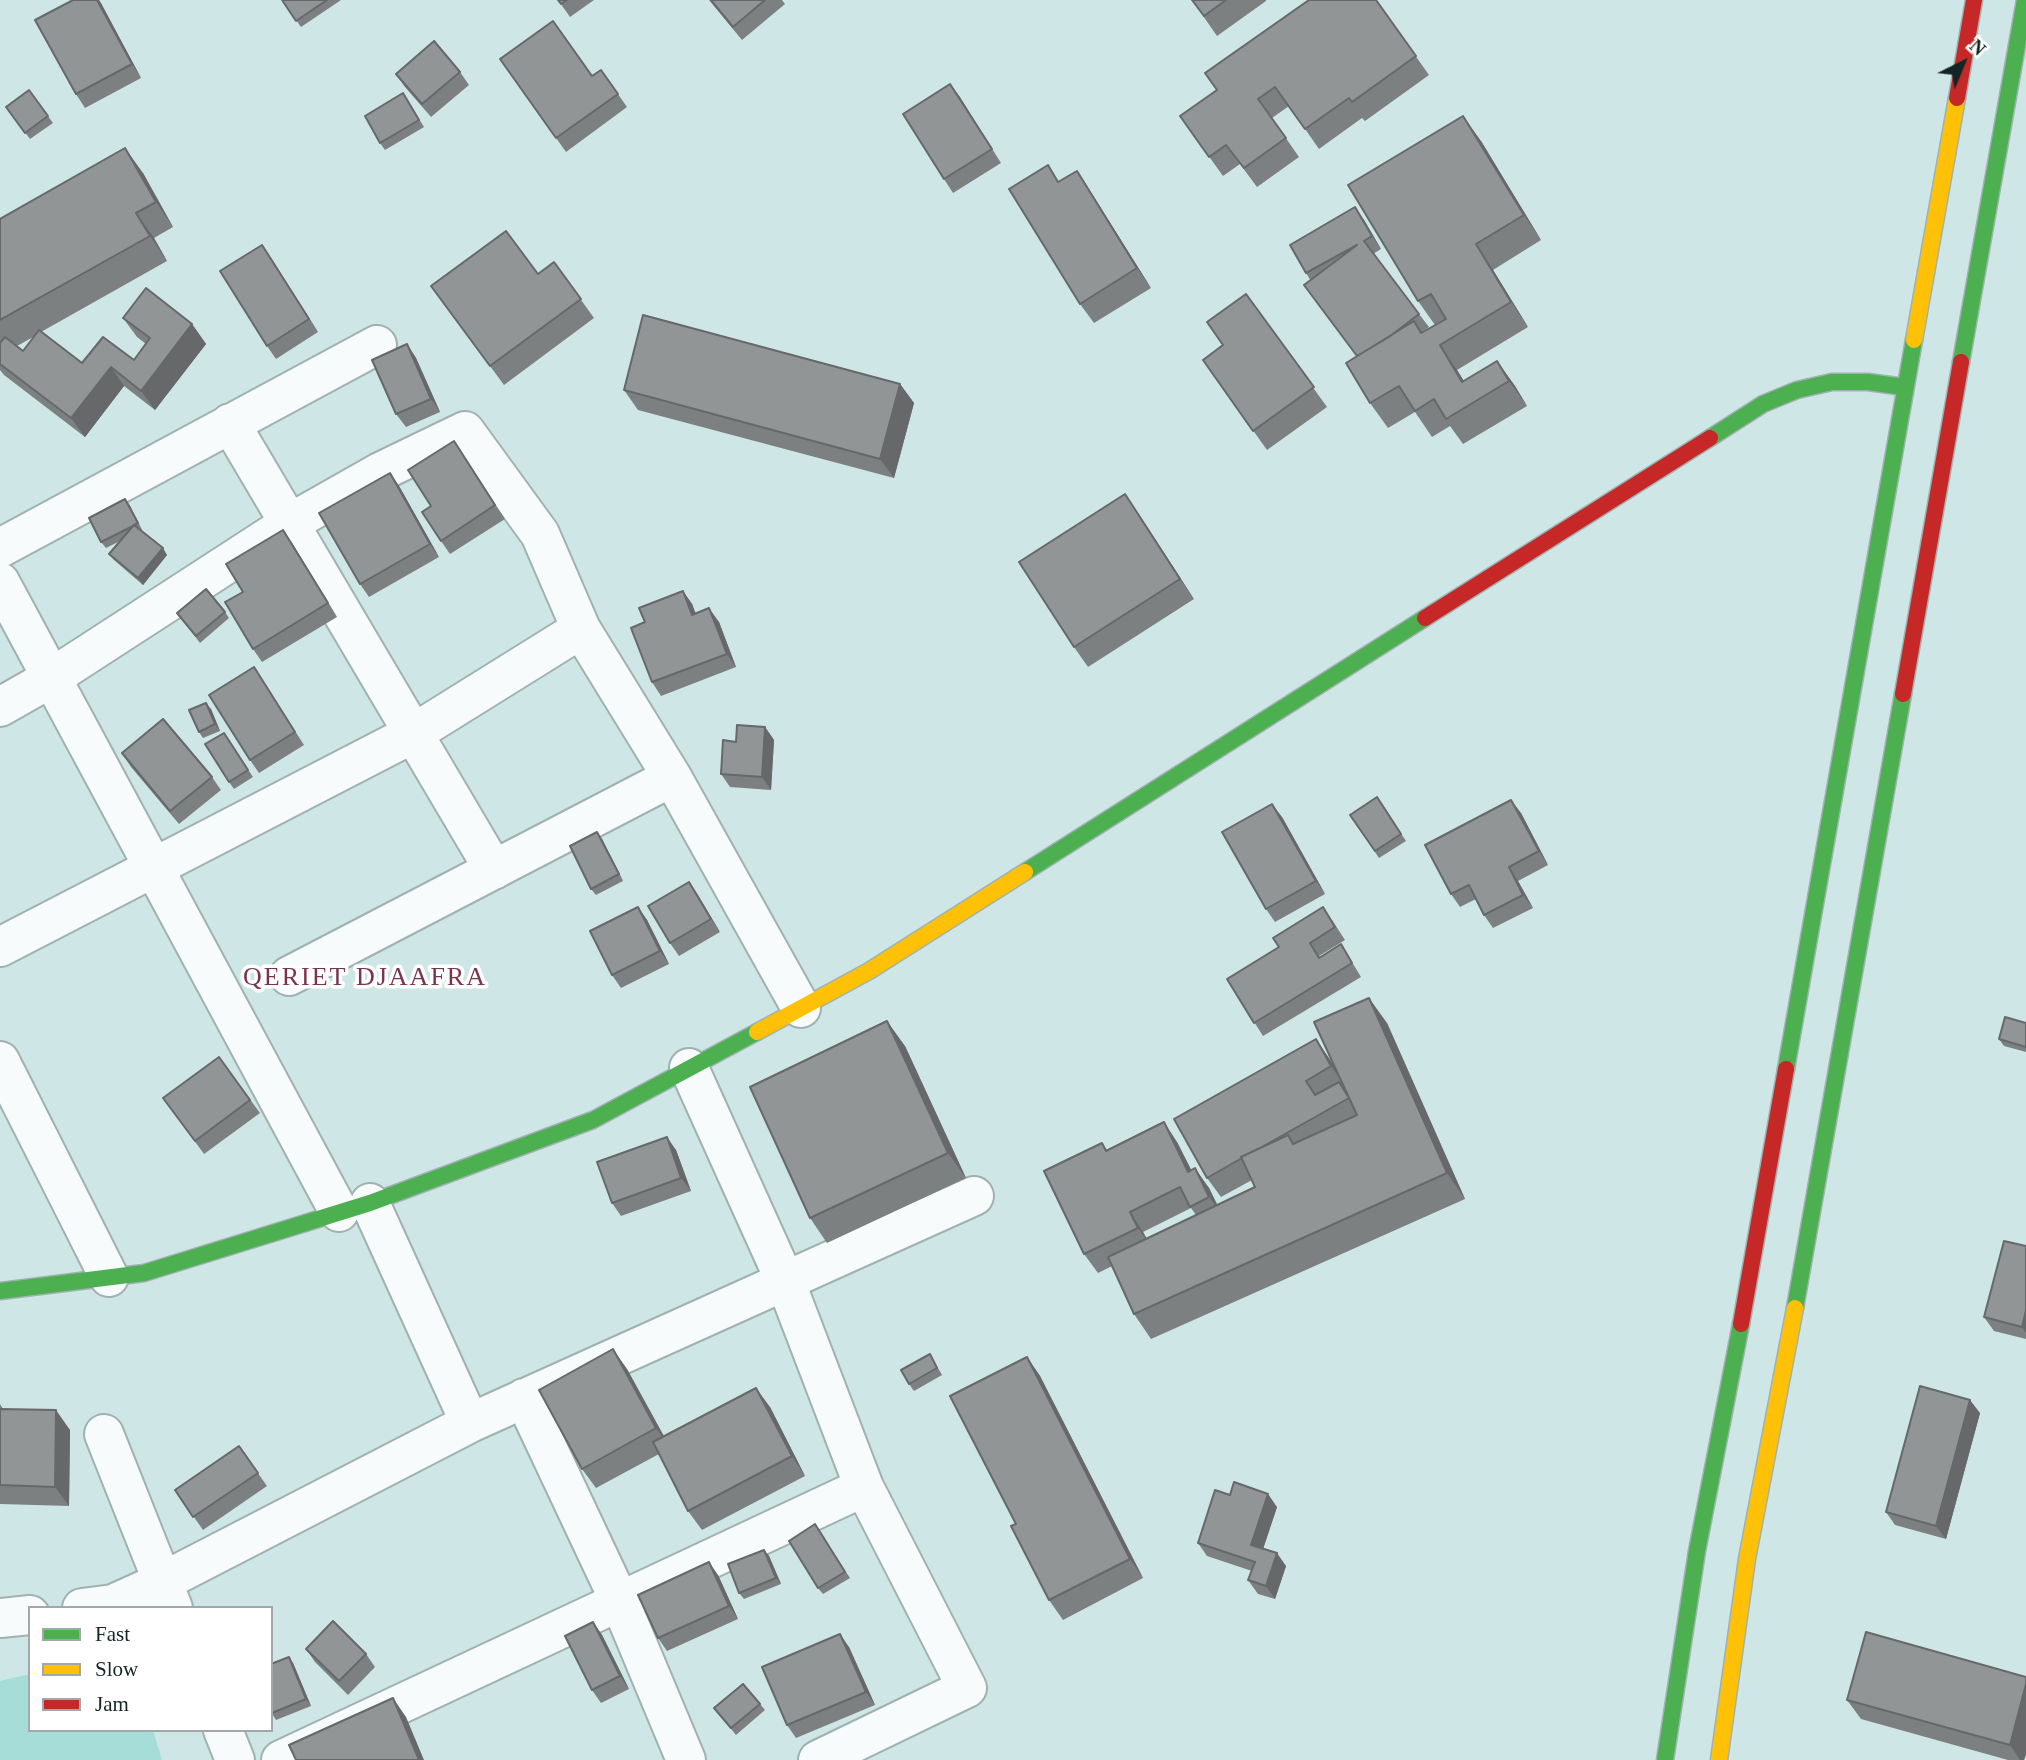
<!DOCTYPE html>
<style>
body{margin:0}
#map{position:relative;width:2026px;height:1760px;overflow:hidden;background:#cee6e5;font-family:Georgia,serif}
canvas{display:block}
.legend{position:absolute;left:28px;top:1606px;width:245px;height:126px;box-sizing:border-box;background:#fff;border:2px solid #a1a8a7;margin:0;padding:9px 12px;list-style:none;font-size:21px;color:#142524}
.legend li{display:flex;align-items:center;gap:14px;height:35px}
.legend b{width:35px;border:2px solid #a1a8a7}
.north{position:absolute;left:1928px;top:28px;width:70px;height:70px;-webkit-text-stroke:5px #fff;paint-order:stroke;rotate:43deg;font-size:19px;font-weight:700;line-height:28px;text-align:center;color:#142524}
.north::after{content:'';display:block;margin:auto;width:24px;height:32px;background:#142524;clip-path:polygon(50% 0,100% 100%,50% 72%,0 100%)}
</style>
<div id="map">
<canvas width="2026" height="1760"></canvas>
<ul class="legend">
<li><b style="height:9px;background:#4caf50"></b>Fast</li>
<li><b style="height:9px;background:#ffc107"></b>Slow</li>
<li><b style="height:9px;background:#c62828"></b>Jam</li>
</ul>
<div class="north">N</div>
</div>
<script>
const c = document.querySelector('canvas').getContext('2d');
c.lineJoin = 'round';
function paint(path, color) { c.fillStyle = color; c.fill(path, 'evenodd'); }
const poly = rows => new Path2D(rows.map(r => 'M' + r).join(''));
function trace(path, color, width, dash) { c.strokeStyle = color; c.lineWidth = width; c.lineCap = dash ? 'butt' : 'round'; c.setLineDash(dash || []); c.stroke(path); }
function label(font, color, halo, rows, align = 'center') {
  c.font = font + ' Georgia,serif'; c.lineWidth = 7; c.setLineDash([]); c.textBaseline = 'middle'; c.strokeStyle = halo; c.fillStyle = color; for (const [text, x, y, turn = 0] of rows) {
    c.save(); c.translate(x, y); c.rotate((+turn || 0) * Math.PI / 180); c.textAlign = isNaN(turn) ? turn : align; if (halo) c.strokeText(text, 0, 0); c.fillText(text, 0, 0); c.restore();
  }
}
const green = poly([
 [30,1674,30,1730,153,1730,162,1760,0,1760,0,1681]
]);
const street = poly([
 [230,423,494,870],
 [0,548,377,345],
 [0,582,339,1212],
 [0,707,51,678,290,523,380,472,465,431,540,534,581,629,672,777,801,1008],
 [0,947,414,733,581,629],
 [289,976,672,777],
 [0,1061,109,1277],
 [689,1068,786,1283,864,1487,967,1688,818,1760],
 [370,1203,470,1423],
 [524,1398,620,1602,686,1760],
 [104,1434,173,1608],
 [82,1608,113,1604,162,1582,470,1423,974,1196],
 [0,1618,30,1615],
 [223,1730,235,1760],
 [281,1760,864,1487]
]);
const fast = poly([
 [1961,362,2025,0],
 [1710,438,1763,404,1797,390,1832,382,1868,382,1904,387],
 [1025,872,1425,618],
 [1786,1069,1914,340],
 [0,1291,144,1273,370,1203,593,1120,757,1032],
 [1795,1308,1903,694],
 [1665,1760,1697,1551,1741,1324]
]);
const slow = poly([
 [1914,340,1957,98],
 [757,1032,869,971,1025,872],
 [1719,1760,1747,1559,1795,1308]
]);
const jam = poly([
 [1957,98,1974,0],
 [1425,618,1710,438],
 [1903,694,1961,362],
 [1741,1324,1786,1069]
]);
const wall = poly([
 [73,0,99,0,141,78,85,108,76,94],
 [282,0,341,0,301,27],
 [558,0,594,0,570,17],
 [709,0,782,0,785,4,742,40],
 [1192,0,1266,0,1266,1,1217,36],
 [1376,0,1429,75,1365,121,1362,118,1319,149,1289,106,1272,118,1299,157,1257,187,1240,164,1223,176,1180,116],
 [500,59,592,76,601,70,627,107,566,152],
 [460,72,469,85,431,117,405,87,396,74],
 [950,84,1001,163,953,193,944,179],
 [29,90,53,123,30,139,6,107],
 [403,93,424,127,385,150,380,143],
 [1481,141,1541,240,1493,270,1528,327,1457,370,1464,381,1497,361,1515,386,1527,406,1463,444,1450,426,1432,437,1415,412,1388,428,1370,403,1357,357,1306,273,1364,220,1381,249,1373,254,1429,327,1422,332,1435,325,1418,301],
 [143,173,173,227,154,238,167,261,41,332,82,363,134,360,146,344,137,337,123,318,192,324,206,344,155,410,124,386,85,437,4,375,0,370,0,219],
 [35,336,23,351,17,346],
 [1059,182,1090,191,1151,288,1094,323,1080,304],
 [262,245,318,332,276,359,267,346],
 [554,262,594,318,504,385,445,305,538,274],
 [1246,294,1327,407,1267,450,1203,360,1223,345],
 [407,344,416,358,440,412,406,427,396,414],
 [900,384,914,403,894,478,638,410,624,390],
 [454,441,505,519,450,554,441,541,431,506],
 [390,473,399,486,439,557,369,597,360,584],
 [125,499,130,506,142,530,141,530,167,555,143,585,114,560,109,554,120,541,106,548,101,542],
 [1138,513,1194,599,1088,667,1074,647],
 [292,543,337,617,262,662,253,649],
 [683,591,692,604,696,614,719,622,736,667,661,696,652,682,645,622],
 [225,612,229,618,200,643,177,613],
 [254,667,304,745,259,773,250,760],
 [211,709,220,731,203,738,199,732],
 [765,727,774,740,771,790,730,787,721,774,736,742],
 [224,733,253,777,234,789,229,782],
 [122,753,212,777,221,790,179,824,131,767],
 [1377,797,1406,841,1379,858,1350,815],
 [1521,813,1548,865,1518,881,1533,908,1493,928,1484,915,1476,899,1460,907,1451,894],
 [1282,817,1325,894,1275,922,1266,909],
 [602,839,623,881,596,895,591,889],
 [689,882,720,932,679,956,670,943],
 [638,907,647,920,669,964,621,988,612,975],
 [1332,920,1345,940,1319,956,1320,957,1341,944,1361,977,1263,1036,1227,979],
 [1387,1023,1465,1199,1151,1339,1134,1314,1112,1266,1098,1273,1084,1254,1102,1143,1107,1150,1177,1142,1191,1170,1209,1188,1217,1205,1255,1187,1252,1180,1221,1197,1207,1178,1329,1058,1338,1073],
 [1191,1208,1196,1215,1147,1239,1143,1232],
 [2026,1023,2026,1052,2004,1046,1999,1039],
 [905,1046,966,1178,827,1243,810,1218],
 [219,1057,260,1113,204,1154,163,1098],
 [676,1150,691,1191,621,1216,612,1203],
 [2026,1246,2026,1339,1994,1331,1984,1317],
 [1027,1357,1040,1376,1143,1578,1063,1620,1049,1600,1016,1524],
 [934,1361,942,1375,914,1391,909,1384],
 [627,1369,664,1436,770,1407,805,1476,702,1530,688,1511,659,1454,596,1488,582,1469],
 [0,1404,3,1409,70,1430,69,1506,0,1504],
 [1980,1413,1946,1539,1895,1525,1886,1512],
 [239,1446,267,1486,203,1530,175,1490],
 [1230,1495,1277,1507,1263,1549,1286,1566,1275,1599,1258,1594,1248,1580,1252,1571,1207,1556,1198,1543],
 [815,1524,850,1578,823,1594,818,1588],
 [764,1550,769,1556,781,1584,744,1599,739,1593],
 [718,1575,738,1619,667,1651,658,1638],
 [593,1622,602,1635,629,1689,601,1703,592,1690],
 [1866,1632,2026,1754,2024,1760,2008,1760,1861,1719,1847,1700],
 [849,1647,875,1705,796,1738,787,1725],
 [306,1649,366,1654,375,1667,348,1695,315,1662],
 [293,1663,311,1706,276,1720,271,1712],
 [760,1704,765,1710,736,1735,714,1708]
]);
const shadedWall = poly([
 [97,0,99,0,101,3,141,78,132,64],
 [950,84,960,97,1001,163,992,149],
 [1463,116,1481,141,1541,240,1524,215],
 [125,148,143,173,173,227,156,202],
 [1077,171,1090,191,1151,288,1137,268],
 [1355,207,1364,220,1381,249,1372,236],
 [136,213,154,238,167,261,150,236],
 [1476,244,1493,270,1528,327,1511,302],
 [262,245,271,258,318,332,309,319],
 [192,324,206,344,155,410,141,391],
 [407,344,416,358,440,412,431,399],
 [1440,345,1457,370,1476,401,1462,382],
 [1497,361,1515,386,1527,406,1509,381],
 [111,367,124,386,85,437,71,418],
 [900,384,914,403,894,478,880,459],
 [390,473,399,486,439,557,430,544],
 [1125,494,1138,513,1194,599,1180,579],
 [125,499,130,506,142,530,138,523],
 [283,530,292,543,337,617,328,603],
 [163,548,167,555,143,585,138,578],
 [683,591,692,604,701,628,692,615],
 [709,608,719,622,736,667,727,654],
 [206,703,211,709,220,731,215,724],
 [765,727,774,740,771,790,762,777],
 [1511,800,1521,813,1548,865,1539,851],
 [1272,804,1282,817,1325,894,1316,881],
 [597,832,602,839,623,881,619,874],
 [1509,867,1518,881,1533,908,1523,895],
 [689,882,698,895,720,932,711,919],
 [638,907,647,920,669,964,660,951],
 [1369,998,1387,1023,1465,1199,1447,1173],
 [887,1021,905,1046,966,1178,948,1153],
 [1316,1039,1329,1058,1345,1086,1331,1066],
 [1164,1122,1177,1142,1202,1191,1188,1172],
 [667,1137,676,1150,691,1191,681,1178],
 [1195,1168,1209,1188,1223,1216,1209,1197],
 [1130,1212,1143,1232,1151,1247,1138,1228],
 [2026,1310,2026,1333,2022,1327],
 [613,1349,627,1369,670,1448,656,1428],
 [1027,1357,1040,1376,1143,1578,1130,1559],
 [756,1388,770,1407,805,1476,792,1456],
 [1970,1400,1980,1413,1946,1539,1936,1526],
 [56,1410,70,1430,69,1506,55,1487],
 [1268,1494,1277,1507,1260,1558,1251,1545],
 [764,1550,769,1556,781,1584,776,1578],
 [1277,1553,1286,1566,1275,1599,1266,1586],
 [709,1562,718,1575,738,1619,729,1606],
 [593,1622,602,1635,629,1689,620,1676],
 [840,1634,849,1647,875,1705,866,1692],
 [289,1657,293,1663,311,1706,306,1699],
 [2026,1684,2026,1754,2024,1760,2020,1760,2010,1745],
 [393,1698,406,1717,424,1760,419,1760]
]);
const building = poly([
 [73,0,97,0,132,64,76,94,35,20,73,0],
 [282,0,327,0,296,21,282,0],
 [558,0,567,0,561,4,558,0],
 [711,0,765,0,733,27,711,0],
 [1192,0,1226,0,1204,16,1192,0],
 [1309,0,1376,0,1416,56,1352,102,1349,98,1305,129,1275,87,1258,99,1286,138,1244,168,1226,145,1209,157,1180,116,1217,90,1205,73,1309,0],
 [553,21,592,76,601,70,618,94,556,138,500,59,553,21],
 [434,41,460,72,422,104,396,74,434,41],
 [950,84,992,149,944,179,903,114,950,84],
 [29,90,48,116,25,133,6,107,29,90],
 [403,93,419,120,380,143,365,116,403,93],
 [1463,116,1524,215,1476,244,1511,302,1440,345,1462,382,1497,361,1509,381,1446,419,1434,399,1415,411,1399,386,1370,403,1346,363,1414,321,1421,333,1446,319,1431,294,1418,301,1348,185,1463,116],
 [125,148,156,202,136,213,150,236,0,320,0,219,125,148],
 [1048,165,1058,182,1077,171,1137,268,1080,304,1009,189,1048,165],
 [1355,207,1372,236,1364,241,1419,314,1389,337,1357,356,1304,285,1357,245,1306,273,1290,245,1355,207],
 [506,231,538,274,554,262,581,299,490,366,431,286,506,231],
 [262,245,309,319,267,346,220,271,262,245],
 [146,288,192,324,141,391,111,367,71,418,0,364,0,343,5,337,23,351,39,330,82,363,103,337,134,360,150,338,123,318,146,288],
 [1246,294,1314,387,1253,431,1203,360,1223,345,1207,322,1246,294],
 [643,315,900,384,880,459,624,390,643,315],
 [407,344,431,399,396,414,372,360,407,344],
 [454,441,495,505,441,541,422,512,431,506,408,470,454,441],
 [390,473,430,544,360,584,319,513,390,473],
 [1125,494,1180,579,1074,647,1019,562,1125,494],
 [125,499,138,523,134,525,163,548,138,578,109,554,133,526,101,542,89,518,125,499],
 [283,530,328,603,253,649,225,602,243,592,226,564,283,530],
 [206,589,225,612,196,636,177,613,206,589],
 [683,591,692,615,709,608,727,654,652,682,631,628,645,622,639,608,683,591],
 [254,667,295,732,250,760,209,695,254,667],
 [206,703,215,724,199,732,189,710,206,703],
 [163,719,212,777,170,811,122,753,163,719],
 [737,725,765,727,762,777,721,774,723,740,736,742,737,725],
 [224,733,248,770,229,782,205,744,224,733],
 [1377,797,1401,834,1375,851,1350,815,1377,797],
 [1511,800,1539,851,1509,867,1523,895,1484,915,1469,885,1451,894,1425,845,1511,800],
 [1272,804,1316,881,1266,909,1222,832,1272,804],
 [597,832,619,874,591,889,570,846,597,832],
 [689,882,711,919,670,943,648,906,689,882],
 [638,907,660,951,612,975,590,931,638,907],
 [1323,907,1335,927,1310,943,1319,958,1341,944,1352,963,1254,1023,1227,979,1279,947,1273,938,1323,907],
 [1369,998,1447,1173,1134,1314,1108,1257,1255,1187,1241,1157,1288,1135,1293,1144,1357,1115,1314,1022,1369,998],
 [2005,1017,2026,1023,2026,1047,1999,1039,2005,1017],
 [887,1021,948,1153,810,1218,750,1087,887,1021],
 [1316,1039,1331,1066,1306,1081,1315,1095,1339,1082,1349,1098,1260,1148,1241,1157,1242,1158,1207,1178,1174,1119,1316,1039],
 [219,1057,250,1100,195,1141,163,1098,219,1057],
 [1164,1122,1188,1172,1195,1168,1209,1197,1190,1207,1180,1187,1130,1212,1138,1228,1084,1254,1044,1171,1102,1143,1106,1151,1164,1122],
 [667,1137,681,1178,612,1203,597,1162,667,1137],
 [2004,1241,2026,1246,2026,1310,2022,1327,1984,1317,2004,1241],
 [613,1349,656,1428,582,1469,539,1390,613,1349],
 [930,1354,937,1368,909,1384,901,1370,930,1354],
 [1027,1357,1130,1559,1049,1600,1011,1526,1016,1524,950,1396,1027,1357],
 [1920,1386,1970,1400,1936,1526,1886,1512,1920,1386],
 [756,1388,792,1456,688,1511,653,1442,756,1388],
 [0,1409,56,1410,55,1487,0,1485,0,1409],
 [239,1446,258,1473,193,1517,175,1490,239,1446],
 [1234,1482,1268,1494,1251,1545,1277,1553,1266,1586,1248,1580,1255,1562,1198,1543,1215,1490,1230,1495,1234,1482],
 [815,1524,845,1572,818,1588,789,1541,815,1524],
 [764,1550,776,1578,739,1593,728,1564,764,1550],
 [709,1562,729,1606,658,1638,638,1595,709,1562],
 [333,1621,366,1654,339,1681,306,1649,333,1621],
 [593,1622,620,1676,592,1690,565,1636,593,1622],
 [1866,1632,2026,1677,2026,1684,2010,1745,1847,1700,1866,1632],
 [840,1634,866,1692,787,1725,762,1667,840,1634],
 [289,1657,306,1699,272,1713,271,1664,289,1657],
 [743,1684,760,1704,731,1728,714,1708,743,1684],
 [393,1698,419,1760,296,1760,289,1745,393,1698]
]);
const quarterNames = [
 ["QERIET DJAAFRA",365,978]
];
paint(green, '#a6ddd9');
trace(street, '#9fb2b1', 42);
trace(fast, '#9fb2b1', 19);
trace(slow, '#9fb2b1', 19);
trace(jam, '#9fb2b1', 19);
trace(street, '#f8fbfb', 38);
trace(fast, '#4caf50', 16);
trace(slow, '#ffc107', 16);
trace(jam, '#c62828', 16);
paint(wall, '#7d8081');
paint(shadedWall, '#666869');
paint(building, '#919596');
trace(building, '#666869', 2);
c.letterSpacing = '2px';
label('26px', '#7a344b', '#fff', quarterNames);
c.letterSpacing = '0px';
</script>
